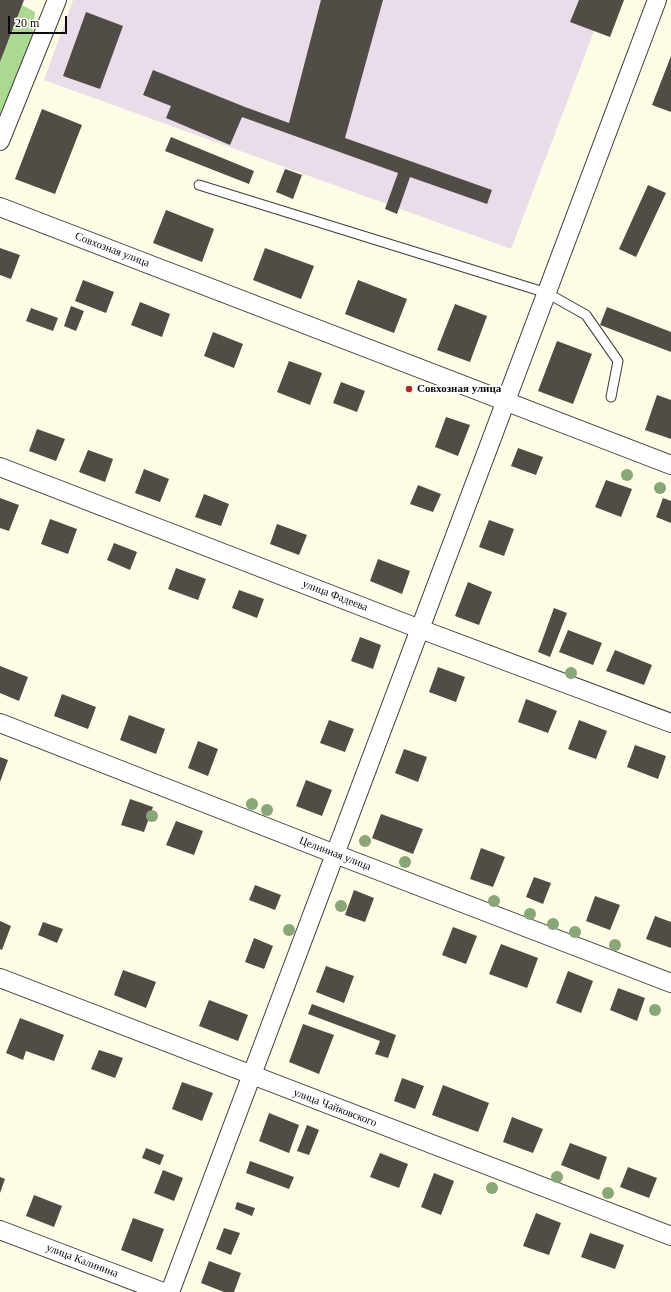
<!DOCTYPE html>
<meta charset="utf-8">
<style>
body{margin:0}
#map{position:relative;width:671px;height:1292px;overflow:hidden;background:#fffce6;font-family:"Times New Roman",serif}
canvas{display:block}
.scale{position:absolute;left:8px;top:16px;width:59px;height:18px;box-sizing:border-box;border:2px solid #0a0a0a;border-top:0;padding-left:5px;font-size:12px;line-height:14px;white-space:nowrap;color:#0a0a0a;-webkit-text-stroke:3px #fff;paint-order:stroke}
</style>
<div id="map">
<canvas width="671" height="1292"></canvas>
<div class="scale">20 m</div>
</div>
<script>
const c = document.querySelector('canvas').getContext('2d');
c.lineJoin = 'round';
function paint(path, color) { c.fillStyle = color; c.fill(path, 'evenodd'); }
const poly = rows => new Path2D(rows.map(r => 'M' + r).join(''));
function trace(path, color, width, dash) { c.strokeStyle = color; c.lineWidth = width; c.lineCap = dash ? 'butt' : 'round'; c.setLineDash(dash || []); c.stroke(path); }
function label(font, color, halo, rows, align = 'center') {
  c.font = font + ' "Times New Roman",serif'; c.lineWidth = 4; c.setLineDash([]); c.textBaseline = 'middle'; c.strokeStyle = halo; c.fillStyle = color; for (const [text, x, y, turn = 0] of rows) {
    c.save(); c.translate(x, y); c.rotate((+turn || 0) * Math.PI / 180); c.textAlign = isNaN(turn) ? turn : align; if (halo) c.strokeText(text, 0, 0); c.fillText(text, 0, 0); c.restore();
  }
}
const industrial = poly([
 [73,0,624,0,594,31,511,249,44,80]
]);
const forest = poly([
 [22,5,35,12,29,61,0,124,0,62]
]);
const building = poly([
 [0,0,24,0,0,62],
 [321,0,383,0,345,138,492,190,487,204,410,177,397,214,385,209,398,173,242,117,230,145,166,118,171,106,143,95,153,70,245,107,289,123],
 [579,0,624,0,610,37,570,22],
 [86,12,123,26,100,89,63,76],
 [671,56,671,112,652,105],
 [42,109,82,125,55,194,15,179],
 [171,137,254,171,249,184,165,151],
 [285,169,302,175,293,199,276,192],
 [648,185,666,193,636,257,619,249],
 [166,210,214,229,202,262,153,243],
 [0,248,20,255,11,279,0,275],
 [265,248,314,266,301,299,253,280],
 [83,280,114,292,106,313,75,301],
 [358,280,407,299,394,333,345,314],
 [140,302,170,314,162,337,131,325],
 [455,304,487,316,470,362,437,350],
 [71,306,84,311,76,331,64,326],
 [607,307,671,332,671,352,600,325],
 [31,308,58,318,53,331,26,321],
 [213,332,243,344,234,368,204,356],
 [557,341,592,354,573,404,538,391],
 [289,361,322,373,310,405,277,392],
 [341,382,365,391,357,412,333,403],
 [657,395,671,400,671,439,645,430],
 [446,417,470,425,458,456,435,447],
 [37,429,65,439,56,461,29,451],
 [518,448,543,457,536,475,511,466],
 [88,450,113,459,105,482,79,472],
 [144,469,169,479,160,502,135,493],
 [606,480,632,489,621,517,595,507],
 [418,485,441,494,433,512,410,504],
 [204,494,229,504,221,526,195,517],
 [0,498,19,505,9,531,0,528],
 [663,498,671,501,671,523,656,517],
 [50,519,77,529,68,554,41,544],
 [489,520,514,529,504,556,479,547],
 [277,524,307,535,299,555,270,544],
 [114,543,137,552,130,570,107,560],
 [378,559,410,571,402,594,370,581],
 [176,568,206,579,198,600,168,589],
 [468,582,492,592,479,625,455,616],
 [239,590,264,599,257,618,232,608],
 [554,608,567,613,550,657,538,652],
 [568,630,602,643,593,665,559,652],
 [360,637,381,645,373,669,351,661],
 [615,650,652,665,644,685,606,671],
 [0,666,28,677,19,701,0,693],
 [438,667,465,677,456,702,429,692],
 [62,694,96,707,88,729,54,716],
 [526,699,557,711,548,733,518,722],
 [129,715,165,729,156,754,120,740],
 [329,720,354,729,345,752,320,743],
 [579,720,607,731,596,759,568,749],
 [198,741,218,749,208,776,188,768],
 [635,745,666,756,658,779,627,767],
 [404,749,427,757,418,782,395,773],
 [0,757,8,760,0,782],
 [306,780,332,790,322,816,296,806],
 [130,799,153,807,144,832,121,825],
 [381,814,423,829,413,854,372,838],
 [176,821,203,831,194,855,166,845],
 [481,848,505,857,493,887,470,879],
 [534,877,551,883,543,904,526,897],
 [255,885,281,895,275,910,249,900],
 [354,890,374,898,365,922,345,915],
 [595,896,620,905,610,930,586,921],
 [655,916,671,922,671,948,646,939],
 [0,921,11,926,2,950,0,949],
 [43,922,63,929,57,943,38,935],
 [453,927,477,936,466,964,442,955],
 [254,938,273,946,264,969,245,962],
 [501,944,538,958,527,988,489,974],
 [326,966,354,976,344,1003,316,992],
 [123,970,156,982,146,1008,114,995],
 [568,971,593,981,581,1013,556,1003],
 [618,988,645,998,637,1021,610,1010],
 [209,1000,248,1015,238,1041,199,1026],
 [312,1004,396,1035,388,1058,375,1054,380,1041,308,1014],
 [20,1018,64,1035,54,1061,26,1051,23,1060,6,1053],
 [303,1024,334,1035,319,1074,289,1062],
 [99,1050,123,1058,115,1078,91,1069],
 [402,1078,424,1086,415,1109,394,1101],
 [182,1082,213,1093,202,1121,172,1109],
 [443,1085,489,1103,478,1132,432,1115],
 [269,1113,299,1125,289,1153,259,1141],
 [512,1117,543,1129,533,1153,503,1142],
 [307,1125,319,1130,309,1155,297,1151],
 [570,1143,607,1157,599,1180,561,1165],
 [146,1148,164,1155,160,1165,142,1158],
 [380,1153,408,1164,399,1188,370,1177],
 [250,1161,294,1177,289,1189,246,1173],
 [628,1167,657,1178,649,1198,620,1187],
 [163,1170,183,1178,174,1201,154,1193],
 [434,1173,454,1181,441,1215,421,1207],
 [0,1177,5,1179,0,1193],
 [34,1195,62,1206,54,1227,26,1216],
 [237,1202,255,1208,252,1216,235,1209],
 [536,1213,561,1223,549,1255,523,1246],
 [133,1218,164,1229,152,1262,121,1250],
 [224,1228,240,1233,231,1255,216,1249],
 [590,1233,624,1245,615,1269,581,1257],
 [209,1261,241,1273,234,1292,224,1292,201,1283]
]);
const lane = poly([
 [199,185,547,293,586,315,618,361,611,397]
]);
const street = poly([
 [0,141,57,0],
 [0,207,671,465],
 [0,467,420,629,671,723],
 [0,723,335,854,671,983],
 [0,978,671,1236],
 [0,1230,163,1292],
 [170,1292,657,0]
]);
const trees = [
 [627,475],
 [660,488],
 [571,673],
 [252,804],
 [267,810],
 [152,816],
 [365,841],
 [405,862],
 [494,901],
 [341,906],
 [530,914],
 [553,924],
 [289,930],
 [575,932],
 [615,945],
 [655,1010],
 [557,1177],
 [492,1188],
 [608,1193]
];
const markers = [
 [409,389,4,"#ba2422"]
];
const streetNames = [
 ["Совхозная улица",112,250,21],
 ["улица Фадеева",335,596,21],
 ["Целинная улица",335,854,21],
 ["улица Чайковского",335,1108,21],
 ["улица Калинина",82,1261,21]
];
const poiNames = [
 ["Совхозная улица",417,389]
];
paint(industrial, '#e9dde9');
paint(forest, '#acd990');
paint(building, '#524c46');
trace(lane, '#3d3d3d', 11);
trace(street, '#3d3d3d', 20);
trace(lane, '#fff', 9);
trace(street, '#fff', 18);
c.fillStyle = '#87a776';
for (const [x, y] of trees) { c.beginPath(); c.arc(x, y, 6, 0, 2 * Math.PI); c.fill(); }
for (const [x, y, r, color] of markers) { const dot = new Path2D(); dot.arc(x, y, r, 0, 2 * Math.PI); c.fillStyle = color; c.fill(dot); trace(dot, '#fff', 1.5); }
label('11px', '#0a0a0a', '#fff', streetNames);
label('bold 11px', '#0a0a0a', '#fff', poiNames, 'left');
</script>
